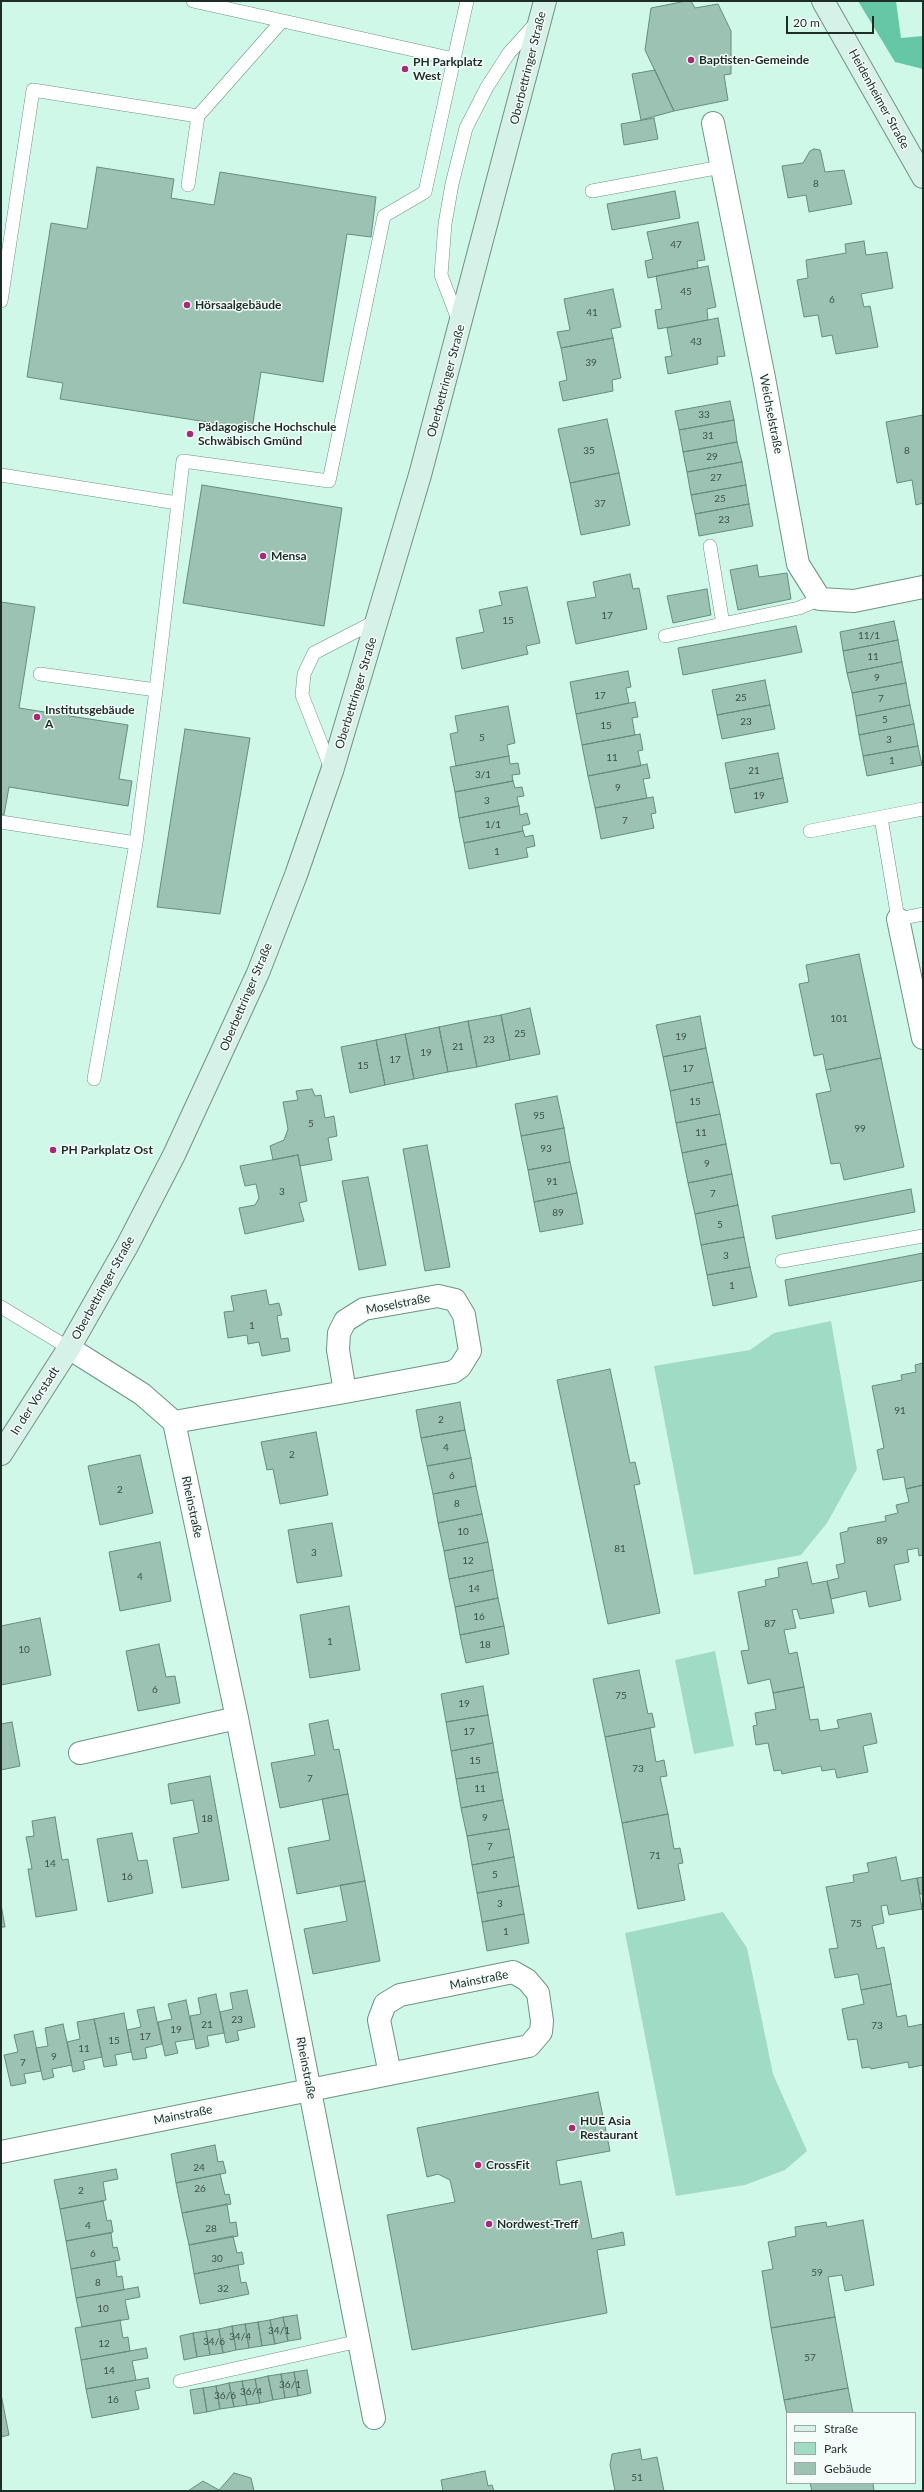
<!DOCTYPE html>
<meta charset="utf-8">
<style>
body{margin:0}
#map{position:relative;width:924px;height:2492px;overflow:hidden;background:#d0f8e8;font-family:Lato,sans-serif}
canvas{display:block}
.frame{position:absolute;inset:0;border:2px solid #1c2c26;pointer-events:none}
.legend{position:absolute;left:786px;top:2412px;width:130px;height:72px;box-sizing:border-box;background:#f5fdfa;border:1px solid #9ea9a5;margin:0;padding:5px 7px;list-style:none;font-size:12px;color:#1c2c26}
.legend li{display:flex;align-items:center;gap:8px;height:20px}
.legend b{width:20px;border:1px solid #9ea9a5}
.scale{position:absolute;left:786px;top:16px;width:88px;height:18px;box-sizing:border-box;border:2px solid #1c2c26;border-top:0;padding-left:5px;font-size:12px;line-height:14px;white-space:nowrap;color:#1c2c26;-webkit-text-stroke:3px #f5fdfa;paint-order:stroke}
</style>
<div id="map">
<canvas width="924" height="2492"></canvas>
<div class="frame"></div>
<ul class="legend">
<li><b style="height:5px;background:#d6f1e8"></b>Straße</li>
<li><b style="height:11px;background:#a0dcc5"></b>Park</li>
<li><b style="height:11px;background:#9cc2b3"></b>Gebäude</li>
</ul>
<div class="scale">20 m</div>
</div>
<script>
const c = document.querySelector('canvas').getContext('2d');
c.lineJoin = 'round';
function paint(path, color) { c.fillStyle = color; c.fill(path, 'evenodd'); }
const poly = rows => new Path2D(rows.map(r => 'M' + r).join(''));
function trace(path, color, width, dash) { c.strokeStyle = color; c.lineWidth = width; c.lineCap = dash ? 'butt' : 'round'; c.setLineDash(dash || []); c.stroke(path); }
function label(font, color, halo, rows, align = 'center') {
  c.font = font + ' Lato,sans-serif'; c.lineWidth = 3; c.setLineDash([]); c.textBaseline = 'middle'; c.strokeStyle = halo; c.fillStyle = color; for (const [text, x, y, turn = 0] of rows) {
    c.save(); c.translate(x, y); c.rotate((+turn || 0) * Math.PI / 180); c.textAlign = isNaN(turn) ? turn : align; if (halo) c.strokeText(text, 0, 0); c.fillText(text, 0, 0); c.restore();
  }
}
const green = poly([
 [831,1321,857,1469,827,1523,801,1555,694,1575,654,1366,750,1350,774,1333],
 [715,1651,734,1746,694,1754,675,1660],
 [723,1912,747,1948,773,2074,807,2151,785,2170,745,2185,676,2196,625,1933]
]);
const forest = poly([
 [858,1,896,1,901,38,923,36,923,69,895,62]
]);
const building = poly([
 [686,1,691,1,695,8,718,4,731,31,731,74,724,75,728,100,674,111,645,50,651,8,686,1],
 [655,70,674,111,641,120,632,74,655,70],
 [654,118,658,139,624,145,621,124,654,118],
 [814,149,820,150,821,153,825,172,844,170,852,204,809,212,806,195,788,198,782,166,803,163,810,151,814,149],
 [97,167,174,179,171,198,214,205,220,172,376,197,371,237,347,234,323,382,261,372,252,429,60,399,63,383,27,377,51,223,87,229,97,167],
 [675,191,680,218,612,230,607,204,675,191],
 [698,222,705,260,697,261,698,268,648,278,645,261,653,259,647,232,698,222],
 [864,241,866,255,887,252,893,288,861,294,864,307,870,306,878,347,836,354,832,335,822,337,818,315,804,317,797,280,808,278,806,260,846,253,845,244,864,241],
 [708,266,716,307,707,309,708,320,658,329,655,310,662,309,656,276,708,266],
 [613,289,621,327,611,329,613,338,561,348,557,332,570,330,564,299,613,289],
 [718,318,725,356,717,357,718,364,668,374,665,357,672,356,667,328,718,318],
 [613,338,621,378,612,380,613,391,563,401,559,382,567,380,561,348,613,338],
 [730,401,734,420,679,430,675,411,730,401],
 [923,415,923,503,916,505,912,480,897,483,886,422,923,415],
 [607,419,619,473,570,483,558,429,607,419],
 [734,420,737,442,683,452,679,430,734,420],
 [737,442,742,462,687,472,683,452,737,442],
 [742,462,746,485,691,495,687,472,742,462],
 [619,473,630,525,581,535,570,483,619,473],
 [202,485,342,508,324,626,183,603,202,485],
 [746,485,749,504,695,514,691,495,746,485],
 [749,504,753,526,699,536,695,514,749,504],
 [757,565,759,577,787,573,791,599,738,610,730,570,757,565],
 [630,574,633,589,639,588,647,629,576,644,567,602,596,597,593,582,630,574],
 [527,587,540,643,526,646,528,654,462,669,456,638,484,632,479,610,502,605,499,592,527,587],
 [707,589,711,615,673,623,667,596,707,589],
 [1,602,35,607,19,708,128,725,119,779,132,781,128,806,9,787,4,815,1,815,1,602],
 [894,621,898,640,843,651,840,632,894,621],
 [796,626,802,652,683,675,678,648,796,626],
 [898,640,902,662,847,673,843,651,898,640],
 [902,662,906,683,852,693,847,673,902,662],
 [628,671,631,687,626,688,629,703,576,714,570,682,628,671],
 [765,680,770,705,717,715,712,690,765,680],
 [906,683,910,705,856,716,852,693,906,683],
 [635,702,638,717,632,718,635,735,582,745,576,714,635,702],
 [770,705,775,729,722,739,717,715,770,705],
 [910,705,914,724,859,735,856,716,910,705],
 [508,706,515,743,507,745,509,756,456,766,450,734,458,732,455,716,508,706],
 [914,724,918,746,863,756,859,735,914,724],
 [185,729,250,738,220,914,157,907,185,729],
 [640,734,643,750,638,751,641,766,588,776,582,745,640,734],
 [918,746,922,765,867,776,863,756,918,746],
 [778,753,783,778,730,789,725,763,778,753],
 [509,756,510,764,518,763,520,774,512,775,513,781,455,792,450,767,509,756],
 [647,764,650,778,643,779,647,798,595,808,588,776,647,764],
 [783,778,788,802,735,813,730,789,783,778],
 [513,781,515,788,522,787,524,796,517,797,519,806,459,818,455,792,513,781],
 [653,797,656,813,651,814,654,828,601,839,595,808,653,797],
 [519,806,520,815,527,813,530,824,522,826,523,831,464,843,459,818,519,806],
 [523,831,525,837,533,835,535,846,526,848,528,857,469,869,464,843,523,831],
 [859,954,881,1058,826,1070,823,1054,814,1056,799,984,809,982,806,965,859,954],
 [530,1008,540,1054,510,1060,501,1015,530,1008],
 [501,1015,510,1060,477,1067,468,1021,501,1015],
 [700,1016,706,1048,663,1057,656,1025,700,1016],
 [468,1021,477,1067,448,1072,439,1027,468,1021],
 [439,1027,448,1072,414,1079,405,1034,439,1027],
 [405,1034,414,1079,385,1085,376,1040,405,1034],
 [376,1040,385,1085,350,1093,341,1047,376,1040],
 [706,1048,713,1082,670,1091,663,1057,706,1048],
 [881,1058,904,1167,844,1180,840,1163,831,1164,816,1094,831,1091,826,1070,881,1058],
 [713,1082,720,1114,676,1123,670,1091,713,1082],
 [312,1089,315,1096,321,1095,325,1118,334,1116,337,1136,328,1138,332,1160,300,1166,298,1155,273,1160,270,1146,284,1140,288,1129,283,1102,298,1100,296,1091,312,1089],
 [557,1096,564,1128,521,1136,515,1104,557,1096],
 [720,1114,726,1144,682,1153,676,1123,720,1114],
 [564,1128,570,1162,528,1170,521,1136,564,1128],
 [726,1144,732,1174,688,1183,682,1153,726,1144],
 [427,1145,450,1267,425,1271,403,1149,427,1145],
 [298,1155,307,1201,299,1203,304,1221,245,1234,239,1208,255,1205,259,1198,256,1184,245,1186,240,1166,298,1155],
 [570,1162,577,1193,534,1202,528,1170,570,1162],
 [732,1174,738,1205,695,1214,688,1183,732,1174],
 [368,1177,386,1265,359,1270,342,1181,368,1177],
 [911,1189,915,1212,776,1239,772,1216,911,1189],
 [577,1193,583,1224,540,1232,534,1202,577,1193],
 [738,1205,744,1237,701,1245,695,1214,738,1205],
 [744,1237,750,1267,707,1275,701,1245,744,1237],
 [923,1253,923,1280,789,1306,785,1280,923,1253],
 [750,1267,757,1297,713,1306,707,1275,750,1267],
 [266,1290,269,1305,279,1303,282,1315,277,1316,281,1339,288,1338,290,1351,262,1356,259,1342,248,1344,247,1335,228,1338,224,1312,234,1311,231,1296,266,1290],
 [923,1363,923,1485,906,1489,904,1477,883,1480,877,1450,884,1448,872,1386,902,1380,901,1375,916,1372,915,1365,923,1363],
 [610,1369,630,1463,635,1462,638,1475,640,1484,634,1485,660,1613,608,1624,557,1380,610,1369],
 [460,1402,465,1430,421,1438,416,1410,460,1402],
 [465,1430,471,1458,427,1466,421,1438,465,1430],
 [316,1432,328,1495,280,1504,273,1469,267,1470,261,1442,316,1432],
 [140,1455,153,1513,100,1525,88,1466,140,1455],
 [471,1458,476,1486,433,1494,427,1466,471,1458],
 [923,1485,923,1555,919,1556,918,1548,907,1550,909,1562,894,1565,901,1600,869,1607,866,1591,831,1599,827,1581,839,1578,836,1565,845,1563,840,1533,848,1531,848,1528,886,1521,885,1516,898,1513,896,1505,909,1502,906,1489,923,1485],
 [476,1486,482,1514,438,1523,433,1494,476,1486],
 [482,1514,488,1542,444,1551,438,1523,482,1514],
 [332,1523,342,1576,297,1583,288,1530,332,1523],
 [160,1542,171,1601,120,1611,109,1552,160,1542],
 [488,1542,493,1570,449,1579,444,1551,488,1542],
 [807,1562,812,1584,827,1581,834,1613,800,1619,797,1609,792,1610,796,1628,784,1630,789,1654,797,1652,804,1687,773,1693,770,1679,748,1684,741,1651,749,1650,738,1592,766,1586,765,1580,779,1577,778,1568,807,1562],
 [493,1570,498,1598,455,1607,449,1579,493,1570],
 [498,1598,504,1626,460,1635,455,1607,498,1598],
 [349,1606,360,1670,310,1678,300,1615,349,1606],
 [40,1618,51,1675,1,1685,1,1626,40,1618],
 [504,1626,509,1654,466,1663,460,1635,504,1626],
 [159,1644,166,1677,175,1676,180,1703,138,1711,126,1651,159,1644],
 [639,1670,648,1714,652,1713,655,1727,605,1737,593,1679,639,1670],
 [483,1686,488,1715,446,1722,441,1694,483,1686],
 [804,1687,810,1720,818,1719,820,1731,839,1728,837,1720,871,1713,877,1743,863,1746,868,1772,837,1778,835,1769,822,1771,821,1766,782,1774,781,1770,774,1771,768,1743,756,1745,753,1726,757,1725,755,1713,776,1709,773,1693,804,1687],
 [488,1715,493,1743,451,1751,446,1722,488,1715],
 [328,1720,334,1750,339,1749,348,1794,280,1808,271,1763,315,1755,309,1724,328,1720],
 [12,1722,20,1766,1,1770,1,1724,12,1722],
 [650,1728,656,1762,664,1760,667,1776,660,1777,668,1814,622,1823,605,1737,650,1728],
 [493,1743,498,1772,456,1779,451,1751,493,1743],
 [498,1772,503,1800,461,1808,456,1779,498,1772],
 [210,1776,229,1880,182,1888,173,1838,199,1833,193,1800,171,1804,168,1784,210,1776],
 [348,1794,365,1881,297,1894,288,1848,330,1840,322,1799,348,1794],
 [503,1800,509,1829,467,1836,461,1808,503,1800],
 [668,1814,674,1849,680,1848,683,1863,678,1864,685,1900,638,1909,622,1823,668,1814],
 [55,1817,62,1860,68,1859,77,1910,36,1917,28,1869,32,1869,26,1837,34,1836,32,1821,55,1817],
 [509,1829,514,1857,472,1865,467,1836,509,1829],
 [132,1833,138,1861,147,1860,153,1893,108,1902,97,1839,132,1833],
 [514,1857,519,1886,477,1893,472,1865,514,1857],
 [896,1857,901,1881,917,1878,922,1909,889,1915,887,1905,881,1906,884,1923,872,1926,877,1949,884,1947,891,1984,861,1990,858,1974,835,1978,829,1949,838,1948,826,1887,854,1882,853,1875,869,1872,867,1863,896,1857],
 [923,1877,923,1894,920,1894,917,1878,923,1877],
 [365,1881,380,1961,313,1974,304,1929,347,1921,340,1885,365,1881],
 [519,1886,524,1914,482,1922,477,1893,519,1886],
 [1,1904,5,1927,1,1927,1,1904],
 [524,1914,529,1943,487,1951,482,1922,524,1914],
 [891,1984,897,2017,906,2015,908,2027,923,2024,923,2065,909,2068,908,2062,871,2069,870,2067,862,2068,857,2039,848,2040,842,2009,864,2004,861,1990,891,1984],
 [247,1990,255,2027,237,2031,239,2040,226,2043,220,2012,233,2009,230,1993,247,1990],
 [216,1994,224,2033,207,2036,209,2046,196,2049,190,2016,201,2014,198,1998,216,1994],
 [186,2000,194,2039,175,2042,178,2053,165,2056,158,2022,172,2019,168,2004,186,2000],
 [154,2007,162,2044,145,2048,147,2058,133,2060,127,2030,141,2027,137,2010,154,2007],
 [124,2013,131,2052,115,2055,117,2065,104,2067,94,2019,124,2013],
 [94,2019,102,2057,83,2061,85,2069,73,2072,67,2042,80,2039,77,2022,94,2019],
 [63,2024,72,2065,52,2069,54,2077,43,2080,36,2048,48,2046,45,2028,63,2024],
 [33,2031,41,2071,24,2074,26,2083,11,2086,4,2055,18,2052,14,2035,33,2031],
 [598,2092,610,2151,556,2161,560,2185,581,2181,592,2239,623,2232,625,2245,597,2250,607,2313,412,2350,387,2215,455,2202,450,2180,438,2174,427,2177,417,2128,598,2092],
 [215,2145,218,2162,223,2161,226,2173,176,2183,171,2154,215,2145],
 [116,2169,118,2179,103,2182,106,2200,60,2209,54,2180,116,2169],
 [220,2174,225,2195,229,2194,231,2204,182,2213,176,2183,220,2174],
 [103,2201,107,2221,111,2220,113,2232,66,2241,60,2209,103,2201],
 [227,2204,230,2223,236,2222,238,2236,189,2245,182,2213,227,2204],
 [863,2220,874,2285,845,2291,842,2275,828,2277,835,2317,771,2328,762,2271,773,2269,768,2242,796,2236,795,2227,826,2222,827,2227,863,2220],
 [111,2233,113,2248,117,2247,120,2260,71,2269,66,2241,111,2233],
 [233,2236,237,2253,242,2252,244,2264,194,2274,189,2245,233,2236],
 [115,2261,117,2277,122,2276,124,2290,76,2298,71,2269,115,2261],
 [238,2265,241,2283,246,2282,249,2294,200,2304,194,2274,238,2265],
 [138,2287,140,2297,125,2300,129,2319,82,2327,76,2298,138,2287],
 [297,2315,301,2339,288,2341,283,2317,297,2315],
 [283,2317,288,2341,275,2344,270,2320,283,2317],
 [835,2317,848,2388,784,2400,771,2328,835,2317],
 [120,2320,123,2338,128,2337,130,2351,81,2360,75,2328,120,2320],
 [270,2320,275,2344,262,2346,258,2322,270,2320],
 [258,2322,262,2346,249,2348,245,2324,258,2322],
 [245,2324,249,2348,236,2350,232,2326,245,2324],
 [232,2326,236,2350,223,2353,219,2329,232,2326],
 [219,2329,223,2353,210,2355,206,2331,219,2329],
 [206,2331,210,2355,197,2357,193,2333,206,2331],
 [193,2333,197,2357,184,2360,180,2336,193,2333],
 [146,2348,148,2358,132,2361,136,2380,86,2389,81,2360,146,2348],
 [307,2370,311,2393,298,2396,294,2372,307,2370],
 [294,2372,298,2396,285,2398,281,2374,294,2372],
 [281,2374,285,2398,273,2400,268,2376,281,2374],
 [268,2376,273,2400,260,2403,255,2379,268,2376],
 [148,2378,150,2388,135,2391,139,2409,92,2418,86,2389,148,2378],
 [255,2379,260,2403,247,2405,242,2381,255,2379],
 [242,2381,247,2405,234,2407,229,2383,242,2381],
 [229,2383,234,2407,220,2409,216,2386,229,2383],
 [216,2386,220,2409,207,2412,203,2388,216,2386],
 [203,2388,207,2412,194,2414,190,2390,203,2388],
 [848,2388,853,2413,787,2414,784,2400,848,2388],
 [1,2394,9,2435,1,2437,1,2394],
 [640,2449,642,2460,657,2457,664,2491,615,2491,610,2465,612,2454,640,2449],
 [485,2471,488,2486,492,2485,494,2491,443,2491,441,2480,485,2471],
 [234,2473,251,2478,254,2491,188,2491,203,2481,219,2490,234,2473],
 [810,2483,873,2483,874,2491,812,2491,810,2483]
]);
const lane = poly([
 [193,1,454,59,467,1],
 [188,185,198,116],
 [592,191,721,167],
 [1,301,33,90,198,116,282,21],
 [459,322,441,275,445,224,452,184,466,128,487,87,509,53,536,23],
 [1,475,177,503],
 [710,546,723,624],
 [665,636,799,608,820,599],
 [40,674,156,690,136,843,94,1079],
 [156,690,183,461,329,481,384,216,425,192,454,59],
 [332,771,302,695,304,674,314,653,378,620],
 [881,818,898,919,923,914],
 [1,822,136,843],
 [810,831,923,809],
 [782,1261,923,1236],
 [1,1307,69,1348],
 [180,2381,359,2341]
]);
const street = poly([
 [713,123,764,378,798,564,820,599,854,601,923,587],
 [898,919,923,1038],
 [69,1348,142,1394,174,1422,237,1718,374,2418],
 [174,1422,345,1392,453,1372,460,1367,470,1351,464,1315,455,1300,438,1296,364,1309,345,1321,339,1333,338,1350,345,1392],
 [80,1753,237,1718],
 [1,2152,529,2046,541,2032,542,2021,538,1993,527,1980,513,1972,400,1995,385,2004,379,2020,390,2074]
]);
const secondary = poly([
 [823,1,923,177],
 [1,1454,69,1348,127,1246,174,1155,258,973,296,875,332,771,420,475,545,1]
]);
const markers = [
 [691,60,4,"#aa2875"],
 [405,69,4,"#aa2875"],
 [187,305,4,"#aa2875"],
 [190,434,4,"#aa2875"],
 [263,556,4,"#aa2875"],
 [37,717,4,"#aa2875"],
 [53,1150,4,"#aa2875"],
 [572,2128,4,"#aa2875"],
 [478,2165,4,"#aa2875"],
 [489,2224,4,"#aa2875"]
];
const numberNames = [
 ["8",816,184],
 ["47",676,245],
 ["45",686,292],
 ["6",832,300],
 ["41",592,313],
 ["43",696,342],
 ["39",591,363],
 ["33",704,415],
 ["31",708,436],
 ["35",589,451],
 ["8",907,451],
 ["29",712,457],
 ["27",716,478],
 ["25",720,499],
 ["37",600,504],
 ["23",724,520],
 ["17",607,616],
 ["15",508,621],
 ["11/1",869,636],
 ["11",873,657],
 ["9",877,678],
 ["17",600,696],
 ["25",741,698],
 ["7",881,699],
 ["5",885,720],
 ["23",746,722],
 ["15",606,726],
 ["5",482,738],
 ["3",889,740],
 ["11",612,758],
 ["1",892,761],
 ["21",754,771],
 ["3/1",483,775],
 ["9",618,788],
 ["19",759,796],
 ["3",487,801],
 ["7",625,821],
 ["1/1",493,825],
 ["1",497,852],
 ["101",839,1019],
 ["25",520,1034],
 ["19",681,1037],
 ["23",489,1040],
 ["21",458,1047],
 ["19",426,1053],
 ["17",395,1060],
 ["15",363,1066],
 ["17",688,1069],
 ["15",695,1102],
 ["95",539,1116],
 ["5",311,1124],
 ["99",860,1129],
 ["11",701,1133],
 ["93",546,1149],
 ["9",707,1164],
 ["91",552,1182],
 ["3",282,1192],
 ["7",713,1194],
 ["89",558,1213],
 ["5",720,1225],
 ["3",726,1256],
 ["1",732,1286],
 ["1",252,1326],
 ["91",900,1411],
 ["2",441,1420],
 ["4",446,1448],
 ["2",292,1455],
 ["6",452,1476],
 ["2",120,1490],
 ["8",457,1504],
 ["10",463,1532],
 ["89",882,1541],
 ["81",620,1549],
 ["3",314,1553],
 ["12",468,1561],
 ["4",140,1577],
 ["14",474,1589],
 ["16",479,1617],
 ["87",770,1624],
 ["1",330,1642],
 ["18",485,1645],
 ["10",24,1650],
 ["6",155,1690],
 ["75",621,1696],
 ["19",464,1704],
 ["17",469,1732],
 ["15",475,1761],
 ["73",638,1769],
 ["7",310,1779],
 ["11",480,1789],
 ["9",485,1818],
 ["18",207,1819],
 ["7",490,1847],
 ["71",655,1856],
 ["14",50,1864],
 ["5",495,1875],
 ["16",127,1877],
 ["3",500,1904],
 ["75",856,1924],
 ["1",506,1932],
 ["23",237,2020],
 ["21",207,2025],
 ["73",877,2026],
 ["19",176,2030],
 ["17",145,2037],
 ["15",114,2041],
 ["11",84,2049],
 ["9",54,2057],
 ["7",23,2063],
 ["24",199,2168],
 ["26",200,2189],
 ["2",81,2191],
 ["4",88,2226],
 ["28",211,2229],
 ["6",93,2254],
 ["30",217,2259],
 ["59",817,2273],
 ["8",98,2283],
 ["32",223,2289],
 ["10",103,2309],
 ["34/1",279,2331],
 ["34/4",240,2337],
 ["34/6",214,2342],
 ["12",104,2344],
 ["57",810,2358],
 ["14",109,2371],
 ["36/1",290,2385],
 ["36/4",251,2392],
 ["36/6",225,2396],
 ["16",113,2400],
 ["51",637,2478]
];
const poiNames = [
 ["Baptisten-Gemeinde",699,60],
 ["PH Parkplatz",413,62],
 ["West",413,76],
 ["Hörsaalgebäude",195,305],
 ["Pädagogische Hochschule",198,427],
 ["Schwäbisch Gmünd",198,441],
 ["Mensa",271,556],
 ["Institutsgebäude",45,710],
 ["A",45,724],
 ["PH Parkplatz Ost",61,1150],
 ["HUE Asia",580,2121],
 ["Restaurant",580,2135],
 ["CrossFit",486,2165],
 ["Nordwest-Treff",497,2224]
];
const streetNames = [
 ["Oberbettringer Straße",528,68,-76],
 ["Heidenheimer Straße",879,99,61],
 ["Oberbettringer Straße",446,381,-75],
 ["Weichselstraße",771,414,79],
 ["Oberbettringer Straße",356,693,-73],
 ["Oberbettringer Straße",246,997,-67],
 ["Oberbettringer Straße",103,1288,-61],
 ["Moselstraße",398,1304,-11],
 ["In der Vorstadt",35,1401,-57],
 ["Rheinstraße",192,1507,78],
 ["Mainstraße",479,1980,-11],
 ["Rheinstraße",306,2068,79],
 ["Mainstraße",183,2115,-11]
];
paint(green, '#a0dcc5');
paint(forest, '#66c7a6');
paint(building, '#9cc2b3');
trace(building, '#678c7e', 1);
trace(lane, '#6e9284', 14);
trace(street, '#6e9284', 24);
trace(secondary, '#6e9284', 24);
trace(lane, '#fff', 13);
trace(street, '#fff', 22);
trace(secondary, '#d6f1e8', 22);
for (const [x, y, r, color] of markers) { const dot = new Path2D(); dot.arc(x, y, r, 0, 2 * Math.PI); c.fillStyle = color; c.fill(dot); trace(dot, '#f5fdfa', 1.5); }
label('10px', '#3c5249', null, numberNames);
label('bold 12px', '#1c2c26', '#f5fdfa', poiNames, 'left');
label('12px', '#1c2c26', '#f5fdfa', streetNames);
</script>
